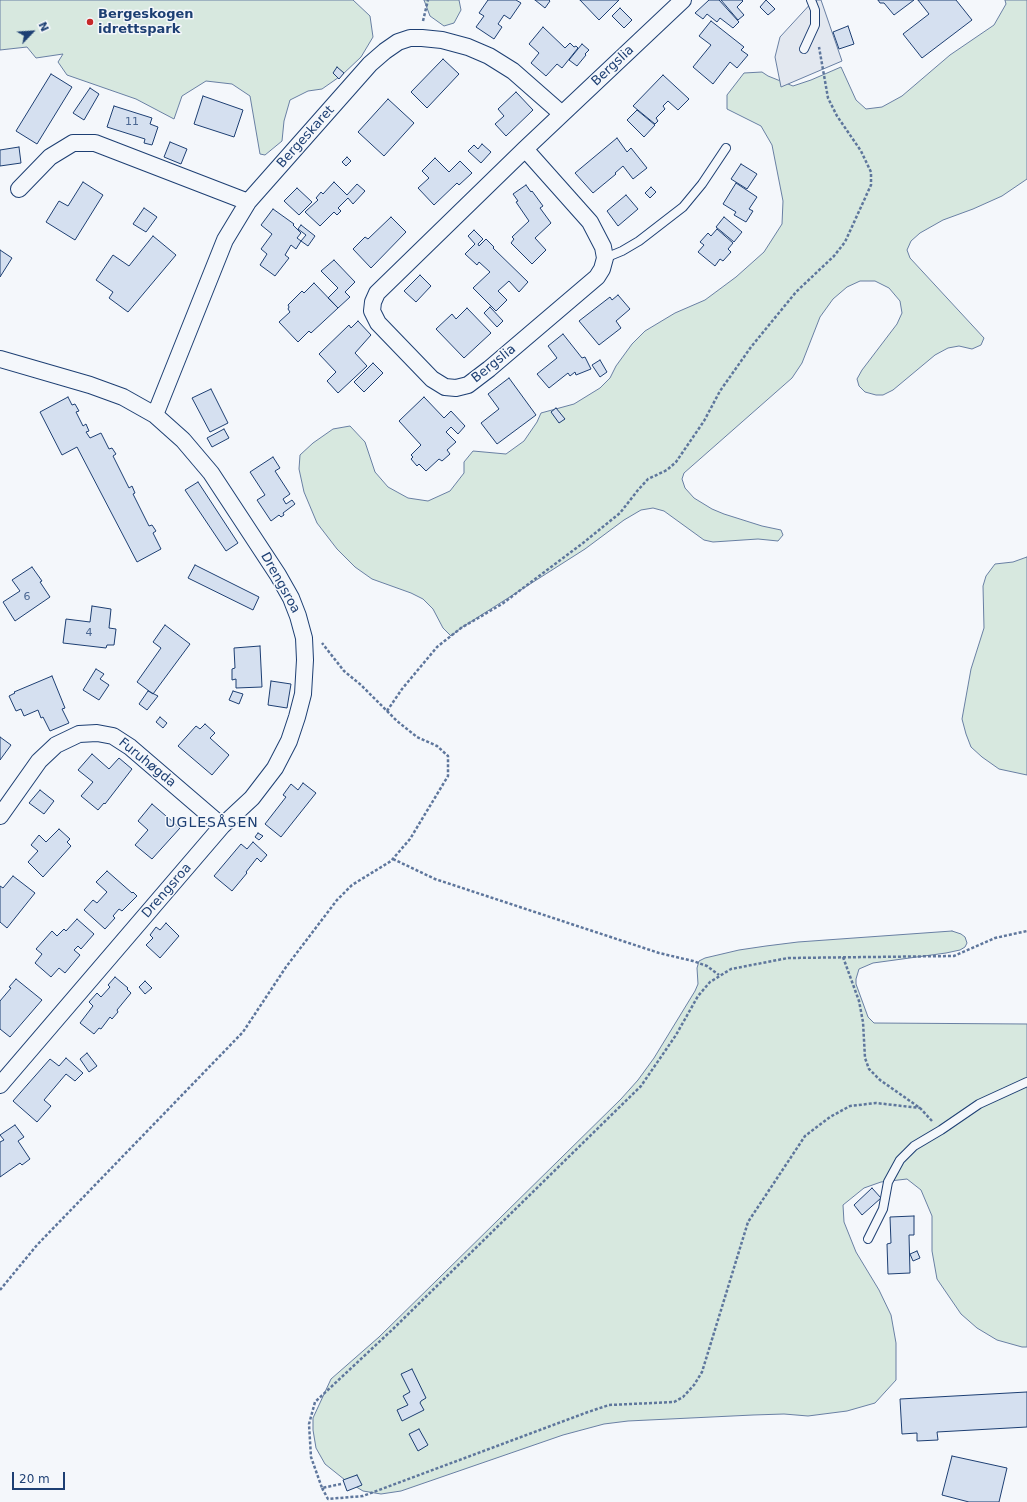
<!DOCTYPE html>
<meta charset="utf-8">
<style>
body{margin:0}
#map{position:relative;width:1027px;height:1502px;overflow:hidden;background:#f4f7fb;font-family:"DejaVu Sans",sans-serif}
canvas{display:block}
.north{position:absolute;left:12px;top:12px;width:40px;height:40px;-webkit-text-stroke:3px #f4f7fb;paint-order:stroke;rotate:65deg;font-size:11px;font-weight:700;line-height:16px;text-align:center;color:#1d3f73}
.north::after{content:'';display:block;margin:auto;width:14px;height:18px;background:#1d3f73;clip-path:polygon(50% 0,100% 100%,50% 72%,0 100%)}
.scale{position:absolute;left:12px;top:1472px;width:53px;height:18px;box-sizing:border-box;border:2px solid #1d3f73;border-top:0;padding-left:5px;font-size:12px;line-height:14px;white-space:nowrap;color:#1d3f73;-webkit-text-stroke:3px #f4f7fb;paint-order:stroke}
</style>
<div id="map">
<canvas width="1027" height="1502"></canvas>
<div class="north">N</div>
<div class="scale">20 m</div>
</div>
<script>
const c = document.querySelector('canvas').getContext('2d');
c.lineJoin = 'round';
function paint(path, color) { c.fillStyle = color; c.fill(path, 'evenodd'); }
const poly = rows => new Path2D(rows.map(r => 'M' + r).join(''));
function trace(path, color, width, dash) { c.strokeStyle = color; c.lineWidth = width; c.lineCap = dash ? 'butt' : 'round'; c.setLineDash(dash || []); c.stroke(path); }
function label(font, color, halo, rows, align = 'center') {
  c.font = font + ' "DejaVu Sans",sans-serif'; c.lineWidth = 3; c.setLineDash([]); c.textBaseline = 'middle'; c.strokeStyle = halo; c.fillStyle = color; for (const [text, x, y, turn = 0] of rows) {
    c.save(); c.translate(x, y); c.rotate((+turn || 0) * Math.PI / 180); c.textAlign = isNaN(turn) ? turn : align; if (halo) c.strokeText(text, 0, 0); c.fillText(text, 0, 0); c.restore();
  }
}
const green = poly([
 [0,0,353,0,370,16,373,37,361,57,342,75,322,89,308,91,290,100,284,121,282,141,265,155,260,154,250,96,232,84,206,81,182,96,174,119,136,99,67,75,58,62,63,54,36,58,27,47,0,50,0,0],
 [424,0,459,0,461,10,454,23,444,26,430,16,424,0],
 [1005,0,1027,0,1027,179,1002,196,973,209,943,220,920,233,911,241,907,250,910,258,984,338,981,345,972,349,959,346,948,348,935,355,893,390,883,395,876,395,865,392,859,386,857,379,862,370,897,324,902,313,900,301,889,288,875,281,860,281,847,287,833,299,820,317,802,363,792,378,684,473,682,479,685,488,694,498,712,509,724,514,762,526,781,530,783,535,778,541,758,539,713,542,704,540,664,511,653,508,641,510,624,520,585,549,461,628,451,636,443,628,433,609,423,599,411,593,372,579,355,567,337,549,317,523,304,492,299,469,300,455,313,443,333,429,350,426,365,442,375,472,388,487,408,498,428,501,450,491,464,473,464,462,473,451,506,454,524,441,537,422,541,413,574,404,600,388,610,378,616,366,632,344,645,331,675,313,705,300,736,277,764,252,782,224,783,201,772,145,761,126,727,109,727,95,744,73,762,72,768,76,793,86,811,80,841,67,856,100,866,109,882,107,902,96,950,55,994,25,1006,4,1005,0],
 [1027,557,1027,775,999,769,982,757,971,747,966,734,962,719,971,669,984,628,983,586,986,576,995,564,1013,562,1027,557],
 [952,931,961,934,965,937,967,943,965,947,960,950,946,953,873,963,859,969,856,979,856,984,868,1017,874,1023,1027,1024,1027,1347,1022,1347,997,1340,977,1328,961,1314,937,1279,932,1251,932,1216,921,1190,907,1179,881,1182,864,1188,843,1205,844,1222,856,1252,879,1290,891,1315,896,1343,896,1380,875,1403,847,1411,808,1416,784,1414,753,1415,628,1421,604,1424,563,1435,401,1491,381,1494,363,1491,345,1480,325,1464,316,1448,313,1430,313,1418,331,1379,379,1337,621,1099,638,1080,654,1058,695,991,698,984,697,968,699,961,705,958,739,950,766,946,798,942,952,931]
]);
const parking = poly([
 [814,0,821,0,842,61,781,87,775,57,780,37,814,0]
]);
const building = poly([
 [488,0,516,0,521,3,510,19,504,15,498,24,502,27,494,39,476,27,484,16,479,13,488,0],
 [535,0,549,0,550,1,545,8,535,0],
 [580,0,619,0,599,20,580,0],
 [709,0,719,0,739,22,733,28,720,18,717,22,707,14,703,19,695,13,709,0],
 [721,0,742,0,743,1,737,7,744,15,738,20,721,0],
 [766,0,775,9,768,15,760,7,766,0],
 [878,0,914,0,894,15,884,3,880,3,878,0],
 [918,0,956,0,972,20,922,58,903,34,929,14,918,0],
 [620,8,632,20,624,28,612,16,620,8],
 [711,21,744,47,741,50,748,55,737,68,730,62,713,84,693,67,711,45,699,36,711,21],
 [848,26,854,44,839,49,833,32,848,26],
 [543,27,565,48,570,43,574,47,576,46,578,48,562,68,557,64,546,76,531,63,539,53,529,44,543,27],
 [582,44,589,50,585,54,586,55,577,66,569,60,582,44],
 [443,59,459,74,427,108,411,92,443,59],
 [337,67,344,73,339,79,333,73,337,67],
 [51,74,72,87,37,144,16,131,51,74],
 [663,75,689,99,678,110,668,101,663,106,665,109,656,118,658,121,655,124,633,106,663,75],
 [90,88,99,94,84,120,73,113,90,88],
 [516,92,533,110,506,136,495,124,504,116,498,109,516,92],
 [203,96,243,110,234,137,194,124,203,96],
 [388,99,414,123,384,156,358,132,388,99],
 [114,106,152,118,150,124,158,127,152,145,144,143,145,139,107,127,114,106],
 [637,110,655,125,644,137,627,120,637,110],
 [617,138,627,152,631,148,647,168,633,179,623,166,615,173,616,174,593,193,575,173,617,138],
 [170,142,187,149,181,164,164,157,170,142],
 [482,144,491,152,481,163,468,151,474,145,478,149,482,144],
 [19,147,21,163,0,166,0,150,19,147],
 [347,157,351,161,346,166,342,162,347,157],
 [435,158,449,172,460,161,472,173,459,185,457,183,434,205,418,188,429,178,422,171,435,158],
 [741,164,757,174,747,189,731,179,741,164],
 [83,182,103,195,75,240,46,222,59,201,68,206,83,182],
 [334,182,347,195,357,184,365,191,353,204,348,198,338,208,341,211,337,215,334,212,320,226,305,212,318,200,316,198,321,192,323,194,334,182],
 [736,183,757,197,749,209,753,211,746,222,734,215,736,212,723,204,736,183],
 [526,185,531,192,532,191,543,206,540,208,551,223,535,238,546,250,532,264,511,243,514,239,512,237,529,221,516,202,518,201,513,194,526,185],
 [651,187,656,192,650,198,645,193,651,187],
 [297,188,312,202,299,215,284,201,297,188],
 [626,195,638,209,618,226,607,211,626,195],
 [144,208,157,217,146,232,133,224,144,208],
 [273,209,294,224,293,225,301,233,297,238,301,241,296,249,291,245,285,255,289,258,275,276,260,265,267,254,261,249,272,234,261,225,273,209],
 [391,217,406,232,371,268,353,249,365,237,368,239,391,217],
 [724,217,742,232,734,242,716,227,724,217],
 [301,225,315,236,308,246,301,241,306,235,298,229,301,225],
 [717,229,733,243,728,249,731,252,723,261,720,259,715,266,698,252,704,245,700,242,708,233,711,236,717,229],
 [474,230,483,239,478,244,479,246,486,239,494,247,493,248,528,282,519,292,509,281,498,291,507,300,496,311,473,288,490,272,479,262,477,265,465,254,475,244,468,236,474,230],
 [153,236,176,255,128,312,109,298,113,292,96,280,113,255,129,266,153,236],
 [0,250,12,258,0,277,0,250],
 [334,260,355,282,345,292,350,297,338,308,328,298,338,288,321,271,334,260],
 [420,275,431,286,416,302,404,291,420,275],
 [314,283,338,308,311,333,309,331,298,342,279,322,290,312,288,309,289,307,288,305,302,291,304,293,314,283],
 [618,295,630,309,616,321,621,328,599,345,579,321,610,297,612,300,618,295],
 [490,307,503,321,497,327,484,313,490,307],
 [467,308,491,333,464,358,436,329,452,314,456,319,467,308],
 [358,321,371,335,355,353,367,366,338,393,327,381,336,372,319,354,349,325,351,328,358,321],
 [563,334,582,358,585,357,591,369,576,375,575,372,570,376,568,373,549,388,537,374,557,358,548,346,563,334],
 [600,360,607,372,600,377,592,365,600,360],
 [373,363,383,373,364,392,354,382,373,363],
 [509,378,536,415,497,444,481,423,499,409,488,394,509,378],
 [211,389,228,423,210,432,192,398,211,389],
 [68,397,72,405,75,404,79,411,76,412,83,426,86,424,89,431,86,432,90,438,101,433,109,449,112,448,116,454,113,456,129,488,132,486,135,493,133,494,149,526,152,525,156,531,153,533,161,549,137,562,77,447,62,455,40,412,68,397],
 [424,397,444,418,451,411,465,426,458,434,451,427,446,432,456,442,447,450,450,454,442,461,439,459,426,471,419,464,417,466,411,459,413,457,411,455,421,445,399,421,424,397],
 [556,408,565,419,559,423,551,412,556,408],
 [224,429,229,438,212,447,207,438,224,429],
 [273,457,280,468,275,471,290,494,283,499,286,504,292,500,295,504,283,513,284,515,281,517,279,515,271,521,257,500,265,495,250,472,273,457],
 [198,482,238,543,226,551,185,490,198,482],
 [195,565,259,597,253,610,188,578,195,565],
 [32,567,42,581,40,582,50,597,15,621,3,602,20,591,12,580,32,567],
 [92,606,111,609,109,628,116,629,114,645,107,645,106,648,63,643,66,619,90,622,92,606],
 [165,625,190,644,153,694,137,682,161,648,153,642,165,625],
 [260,646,262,687,236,688,236,679,232,680,232,669,235,668,234,648,260,646],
 [96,669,104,674,100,679,109,685,99,700,83,690,96,669],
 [52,676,65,708,62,709,69,723,50,731,43,717,41,718,38,710,24,716,21,709,16,711,9,696,15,693,14,692,52,676],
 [271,681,291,684,287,708,268,705,271,681],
 [148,691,158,696,147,710,139,704,148,691],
 [233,691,243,694,239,704,229,700,233,691],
 [160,717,167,723,163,728,156,722,160,717],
 [205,724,215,733,210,738,229,755,212,775,178,746,196,726,200,729,205,724],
 [0,737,11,745,0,760,0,737],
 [92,754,109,769,119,758,132,769,105,804,104,803,98,810,81,796,93,782,78,770,92,754],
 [303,783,316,793,281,837,265,824,286,797,283,795,291,784,298,790,303,783],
 [40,790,54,801,44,814,29,803,40,790],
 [152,804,180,828,152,859,135,845,148,830,138,821,152,804],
 [59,829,70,839,67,842,71,846,43,877,28,862,38,851,31,845,39,835,46,842,59,829],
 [258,833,263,836,259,840,255,837,258,833],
 [253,842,267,855,261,862,257,858,246,872,247,873,232,891,214,876,241,844,247,849,253,842],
 [107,871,132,893,133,892,137,896,122,911,119,909,113,916,115,918,105,929,84,910,93,900,97,903,107,892,96,882,107,871],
 [13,876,35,893,7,928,0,922,0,886,3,888,13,876],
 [77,919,94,934,81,949,78,946,74,950,80,955,65,973,59,968,51,977,35,963,42,954,36,949,52,931,57,936,64,929,66,931,77,919],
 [166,923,179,936,160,958,146,945,153,938,150,935,156,927,160,930,166,923],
 [115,977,128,988,127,989,131,993,117,1010,118,1012,112,1019,110,1017,101,1029,99,1028,94,1034,80,1023,93,1006,89,1002,97,993,101,997,110,987,108,985,115,977],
 [16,979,42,1000,10,1037,0,1029,0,1001,11,988,9,987,16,979],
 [145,981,152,988,145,994,139,987,145,981],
 [87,1053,97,1066,89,1072,80,1059,87,1053],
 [66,1058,83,1073,75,1081,66,1074,44,1100,51,1106,37,1122,13,1101,50,1059,59,1066,66,1058],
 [15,1125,24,1137,18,1141,30,1159,22,1165,20,1163,0,1177,0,1142,4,1140,0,1135,15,1125],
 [872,1188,881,1198,862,1215,854,1205,872,1188],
 [914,1216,914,1235,909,1235,910,1273,888,1274,887,1244,891,1243,890,1217,914,1216],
 [917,1251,920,1258,913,1261,910,1254,917,1251],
 [412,1369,426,1398,421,1401,420,1403,424,1410,402,1421,397,1410,408,1405,403,1396,410,1392,401,1374,412,1369],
 [1027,1392,1027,1427,937,1432,938,1440,917,1441,917,1433,902,1434,900,1399,1027,1392],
 [419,1429,428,1445,418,1451,409,1434,419,1429],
 [952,1456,1007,1468,999,1502,969,1502,942,1495,952,1456],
 [357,1475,362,1485,347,1491,343,1480,357,1475]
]);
const path = poly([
 [423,21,428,0],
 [387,711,402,689,437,647,461,628,502,604,583,543,620,513,638,490,648,479,667,470,676,462,704,421,720,391,751,347,796,292,834,256,845,242,871,185,871,172,861,151,837,116,828,98,819,47],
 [393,859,435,879,659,953,693,961,707,966,719,975],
 [843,957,859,1001,863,1022,865,1058,869,1069,880,1080,920,1108,932,1121],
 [0,1290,37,1245,243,1032,286,967,337,900,352,885,391,861,410,839,448,776,448,756,437,746,417,737,397,721,361,685,344,671,322,643],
 [341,1484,322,1488,311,1457,309,1424,315,1402,393,1329,641,1086,676,1035,698,996,710,982,731,969,788,958,954,956,995,938,1027,931],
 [322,1488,328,1499,363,1496,588,1412,609,1405,674,1402,683,1397,694,1385,702,1372,748,1222,805,1136,830,1117,850,1106,876,1103,920,1108]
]);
const lane = poly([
 [804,49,815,25,815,10,811,0],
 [605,258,622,251,639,241,683,207,702,184,726,148],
 [868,1239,883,1209,888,1182,900,1160,914,1146,941,1130,979,1104,1027,1082]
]);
const street = poly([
 [525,149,590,222,603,247,605,258,602,269,597,277,489,369,468,385,456,388,445,387,432,379,378,323,372,311,373,302,377,293,525,149,683,0],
 [19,189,50,157,73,143,95,143,248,202],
 [0,359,90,385,123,397,155,415,183,440,211,473,278,575,291,598,298,616,304,638,305,660,303,694,297,717,289,741,275,768,252,798,222,826,0,1085],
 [155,415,225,240,248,202,370,64,385,51,398,42,410,38,422,38,442,40,468,47,489,56,513,71,562,114],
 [0,816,39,761,56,745,79,734,97,733,113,736,130,747,222,826]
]);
const markers = [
 [90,22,4,"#c62828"]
];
const numberNames = [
 ["11",132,122],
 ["6",27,597],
 ["4",89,633]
];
const poiNames = [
 ["Bergeskogen",98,15],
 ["idrettspark",98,30]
];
const streetNames = [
 ["Bergslia",613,66,-43],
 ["Bergeskaret",306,137,-48],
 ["Bergslia",494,364,-39],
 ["Drengsroa",280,583,61],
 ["Furuhøgda",147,763,39],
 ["Drengsroa",167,891,-49]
];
const neighbourhoodNames = [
 ["UGLESÅSEN",212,823]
];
paint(green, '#d7e8df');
trace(green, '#687fa3', 1);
paint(parking, '#e3e8f0');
trace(parking, '#687fa3', 1);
paint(building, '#d5e0f0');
trace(building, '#1d3f73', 1);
trace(lane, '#1d3f73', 10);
trace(street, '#1d3f73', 18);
trace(path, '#5e769c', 2.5, [3, 2]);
trace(lane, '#f4f7fb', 8);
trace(street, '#f4f7fb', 16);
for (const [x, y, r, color] of markers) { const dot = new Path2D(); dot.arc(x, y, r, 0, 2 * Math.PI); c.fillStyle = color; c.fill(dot); trace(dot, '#f4f7fb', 1.5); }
label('11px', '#4b6792', null, numberNames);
label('bold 13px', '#1d3f73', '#f4f7fb', poiNames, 'left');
label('13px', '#1d3f73', '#f4f7fb', streetNames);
c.letterSpacing = '1px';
label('14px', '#1d3f73', '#f4f7fb', neighbourhoodNames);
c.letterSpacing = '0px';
</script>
